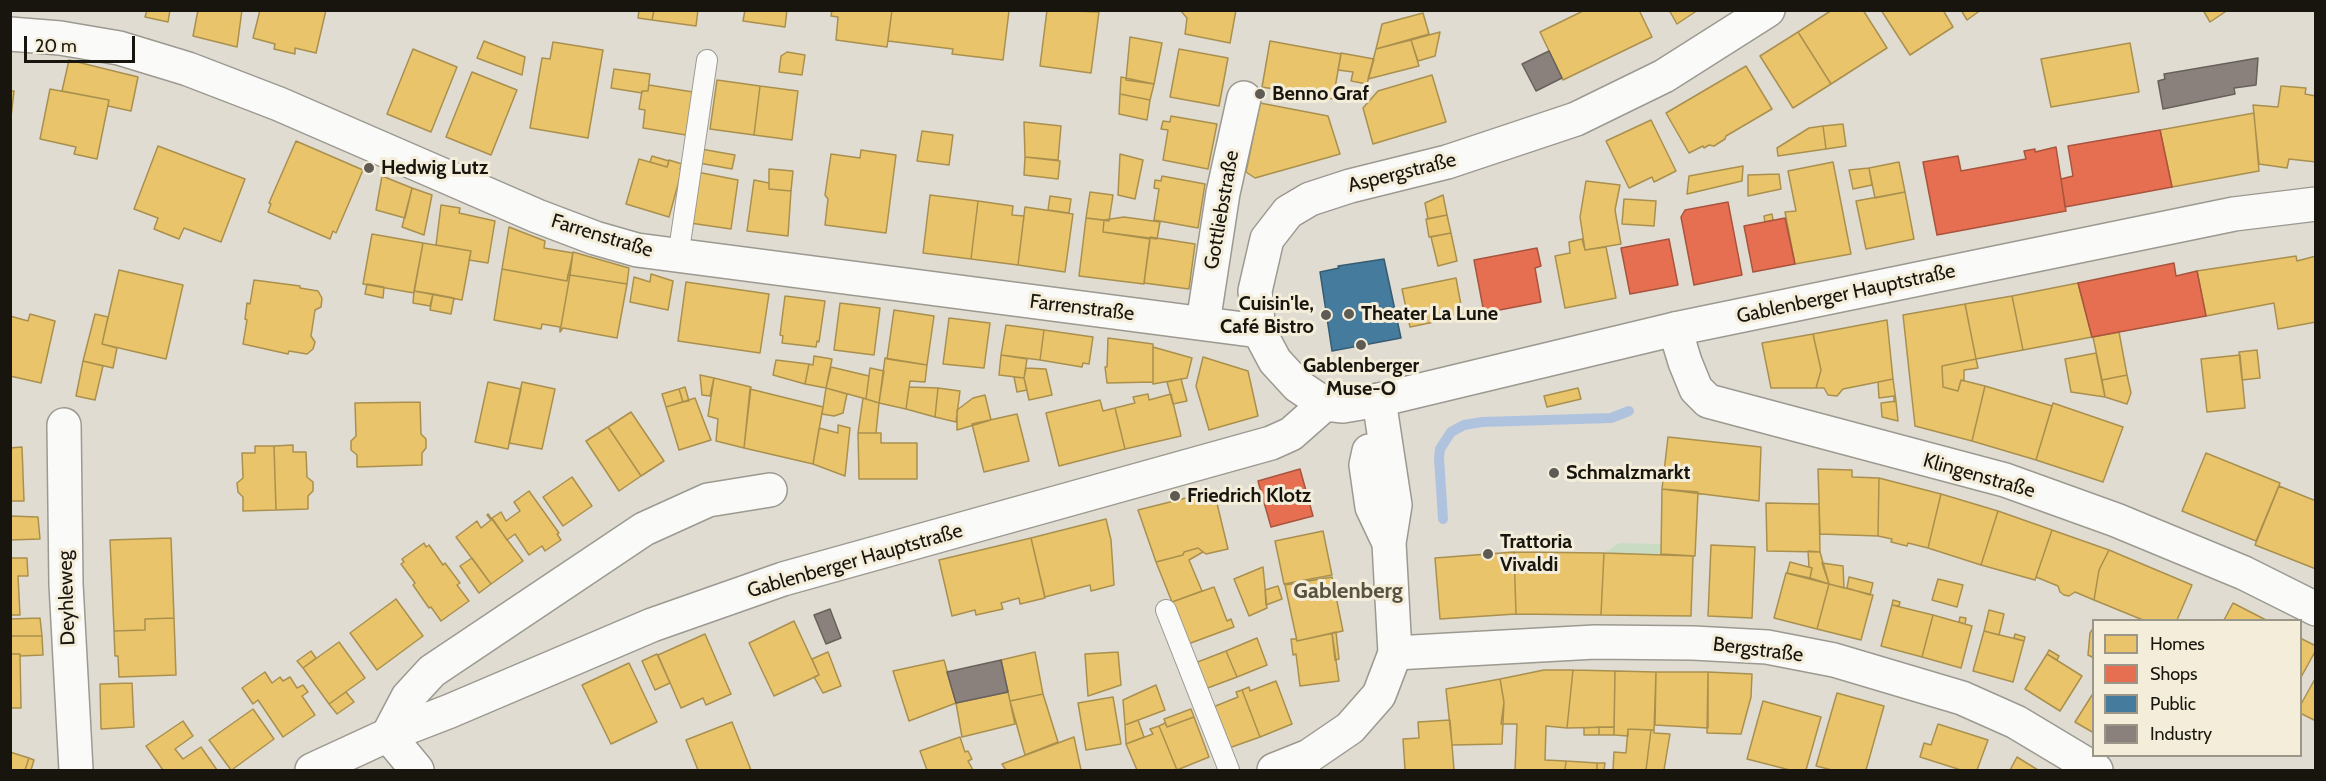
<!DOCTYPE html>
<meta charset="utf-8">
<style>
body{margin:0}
#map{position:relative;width:2326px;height:781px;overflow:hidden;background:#e0dcd2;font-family:Cabin,sans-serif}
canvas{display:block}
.frame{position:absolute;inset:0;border:12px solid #17150e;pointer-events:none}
.legend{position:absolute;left:2092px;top:619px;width:210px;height:138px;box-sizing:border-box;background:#f3edd9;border:2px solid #9b9788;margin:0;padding:8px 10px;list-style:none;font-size:18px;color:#17150e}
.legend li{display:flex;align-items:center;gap:12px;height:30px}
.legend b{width:30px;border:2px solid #9b9788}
.scale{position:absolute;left:24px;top:36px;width:111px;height:27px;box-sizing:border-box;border:3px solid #17150e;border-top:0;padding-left:8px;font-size:18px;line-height:21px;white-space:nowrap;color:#17150e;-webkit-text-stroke:4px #f3edd9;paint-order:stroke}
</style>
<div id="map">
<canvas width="2326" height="781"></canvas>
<div class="frame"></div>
<ul class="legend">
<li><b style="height:16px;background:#e9c46a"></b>Homes</li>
<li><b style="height:16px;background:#e76f51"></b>Shops</li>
<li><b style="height:16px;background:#457b9d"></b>Public</li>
<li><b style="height:16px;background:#8a817c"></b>Industry</li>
</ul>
<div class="scale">20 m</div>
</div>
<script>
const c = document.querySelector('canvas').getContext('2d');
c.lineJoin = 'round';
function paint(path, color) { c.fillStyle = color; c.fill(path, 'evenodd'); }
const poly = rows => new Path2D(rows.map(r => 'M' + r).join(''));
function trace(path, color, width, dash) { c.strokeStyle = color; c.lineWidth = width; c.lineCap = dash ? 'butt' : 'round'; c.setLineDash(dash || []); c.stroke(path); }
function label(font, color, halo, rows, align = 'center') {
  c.font = font + ' Cabin,sans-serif'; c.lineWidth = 6; c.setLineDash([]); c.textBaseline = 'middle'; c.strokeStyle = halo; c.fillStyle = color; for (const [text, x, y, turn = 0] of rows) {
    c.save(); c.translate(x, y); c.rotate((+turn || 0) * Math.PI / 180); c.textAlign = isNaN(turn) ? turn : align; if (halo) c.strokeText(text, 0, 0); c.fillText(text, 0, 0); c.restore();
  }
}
const green = poly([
 [1619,543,1661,544,1661,554,1604,553]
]);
const homes = poly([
 [147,10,170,10,168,22,145,17,147,10],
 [198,10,242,10,237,47,193,36,198,10],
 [260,10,326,10,316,53,295,48,295,54,274,49,275,44,253,38,260,10],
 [639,10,654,10,652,20,638,18,639,10],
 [654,10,698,10,696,26,652,20,654,10],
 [745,10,787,10,785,27,743,21,745,10],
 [832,10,892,10,887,47,836,40,838,17,831,16,832,10],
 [892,10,1009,11,1003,60,952,54,953,49,888,41,892,10],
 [1047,10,1099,12,1091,73,1040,66,1047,10],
 [1180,10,1236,10,1230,43,1185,34,1187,18,1180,10],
 [1585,10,1639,10,1652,37,1563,80,1540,32,1585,10],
 [1669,10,1698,10,1677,24,1669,10],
 [1832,10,1863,10,1887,48,1831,84,1798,32,1832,10],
 [1881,10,1943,10,1953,27,1910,55,1881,10],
 [1961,10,1981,10,1967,20,1961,10],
 [2203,10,2228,10,2210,22,2203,10],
 [1423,13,1429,34,1376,49,1382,24,1423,13],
 [1440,32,1435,56,1418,61,1411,40,1440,32],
 [1798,32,1831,84,1793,108,1760,56,1798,32],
 [1130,37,1162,43,1154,84,1126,80,1130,37],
 [1411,40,1419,66,1368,79,1376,49,1411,40],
 [484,41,525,57,522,75,477,58,484,41],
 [1270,41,1341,54,1333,99,1262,87,1270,41],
 [553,42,603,50,588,138,530,128,542,58,550,59,553,42],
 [2130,43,2139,92,2051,107,2041,59,2130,43],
 [413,49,457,67,431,132,387,114,413,49],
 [1179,49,1228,58,1219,106,1170,97,1179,49],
 [787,52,805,55,802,75,779,72,781,56,787,52],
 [1341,53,1374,59,1367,84,1351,81,1353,72,1338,70,1341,53],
 [69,60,138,77,131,111,108,106,109,100,62,91,69,60],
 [1746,66,1772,109,1726,136,1725,139,1714,146,1709,145,1704,148,1703,146,1689,153,1666,113,1746,66],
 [614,69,650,74,648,91,642,91,642,93,611,88,614,69],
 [472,72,517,90,491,155,446,137,472,72],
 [1432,75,1446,122,1373,144,1363,108,1378,91,1432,75],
 [1121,77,1154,84,1150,100,1120,94,1121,77],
 [717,80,760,86,754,135,710,129,717,80],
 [649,85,693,92,686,135,643,128,645,110,639,109,642,91,648,91,649,85],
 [760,86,798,91,792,140,754,135,760,86],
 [2281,86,2306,88,2305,94,2316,96,2316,162,2289,159,2287,168,2259,164,2253,105,2278,107,2281,86],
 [50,89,109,100,97,159,74,154,76,147,40,139,50,89],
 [10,91,14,91,10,126,10,91],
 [1120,94,1150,100,1147,120,1119,114,1120,94],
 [1260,103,1328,116,1340,154,1255,178,1246,172,1260,103],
 [2254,113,2259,171,2172,187,2160,130,2254,113],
 [1171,116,1217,124,1208,169,1163,160,1168,130,1161,129,1163,121,1170,122,1171,116],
 [1651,120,1676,171,1654,182,1652,177,1629,188,1606,141,1651,120],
 [1024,122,1061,126,1058,160,1025,157,1024,122],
 [1843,124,1846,146,1826,149,1823,126,1843,124],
 [1823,126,1826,149,1778,156,1777,148,1809,128,1823,126],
 [922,131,953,135,949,165,917,161,922,131],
 [296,141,363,170,336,233,333,231,330,239,268,212,271,204,269,203,296,141],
 [158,146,245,179,221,242,184,228,179,239,154,229,158,218,134,209,158,146],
 [701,149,735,155,732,169,699,163,701,149],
 [861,150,896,155,886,233,825,225,828,199,825,195,831,154,860,158,861,150],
 [1120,154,1143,160,1135,199,1118,195,1120,154],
 [652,156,669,161,667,167,650,162,652,156],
 [1025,157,1060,161,1058,179,1024,175,1025,157],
 [639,159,667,167,669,160,682,164,680,169,682,170,669,217,626,204,639,159],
 [1833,162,1851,254,1795,264,1785,212,1796,211,1788,171,1833,162],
 [1899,162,1905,192,1875,198,1869,168,1899,162],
 [1743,166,1742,181,1687,194,1689,176,1743,166],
 [1869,168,1872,185,1853,189,1849,170,1869,168],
 [769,169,793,171,791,191,769,189,769,169],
 [697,172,738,180,731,229,690,223,697,172],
 [1779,174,1781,189,1748,196,1748,175,1779,174],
 [382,176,412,188,405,218,376,210,382,176],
 [1162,176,1205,184,1198,228,1154,220,1159,189,1154,188,1155,180,1161,181,1162,176],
 [754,180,769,183,769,189,791,191,788,236,747,231,754,180],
 [1586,181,1620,185,1615,210,1621,244,1585,250,1580,217,1586,181],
 [412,188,432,195,424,235,402,227,412,188],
 [1090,192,1113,195,1109,221,1086,218,1090,192],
 [1905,192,1914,239,1866,249,1856,201,1905,192],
 [930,195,978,201,971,259,923,253,930,195],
 [1443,195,1447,215,1428,219,1425,203,1443,195],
 [1050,196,1071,199,1069,213,1048,210,1050,196],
 [1624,199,1656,201,1654,226,1622,224,1624,199],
 [978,201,1013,206,1012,215,1024,216,1018,265,971,259,978,201],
 [441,205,460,208,459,213,495,221,488,263,469,260,471,251,436,245,441,205],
 [1025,207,1073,214,1065,272,1018,265,1025,207],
 [1772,214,1773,220,1765,222,1764,216,1772,214],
 [1447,215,1451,233,1429,237,1426,219,1447,215],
 [1124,217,1160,222,1157,239,1103,232,1104,220,1124,217],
 [1086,218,1104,220,1103,232,1150,239,1144,284,1079,276,1086,218],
 [509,227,545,241,544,248,573,253,567,281,502,269,509,227],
 [1451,233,1457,261,1438,266,1431,237,1451,233],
 [372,234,423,243,414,293,363,284,372,234],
 [1150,237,1195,244,1189,289,1144,283,1150,237],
 [1582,239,1585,250,1606,247,1616,298,1565,308,1555,256,1570,253,1569,242,1582,239],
 [423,243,471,251,462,300,414,291,423,243],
 [573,252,629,268,627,284,570,275,573,252],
 [2296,256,2297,261,2316,256,2316,322,2278,329,2274,303,2206,316,2197,271,2296,256],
 [502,269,567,281,568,274,570,275,560,332,560,327,542,324,541,329,494,320,502,269],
 [119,270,183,285,166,359,102,344,119,270],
 [651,274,673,281,668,310,630,302,634,277,650,282,651,274],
 [570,275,627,284,617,338,563,328,560,332,570,275],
 [1456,278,1463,316,1410,327,1402,289,1456,278],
 [254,280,300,286,300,288,318,291,322,298,321,307,315,310,311,336,315,342,313,349,307,354,289,351,288,354,243,344,247,320,245,319,247,303,250,304,254,280],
 [686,282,769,294,760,353,678,341,686,282],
 [2078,283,2092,337,2023,350,2012,296,2078,283],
 [367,284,384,287,383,298,365,294,367,284],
 [414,291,433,294,430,306,413,303,414,291],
 [433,294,454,298,451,314,430,310,433,294],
 [785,296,825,301,819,342,817,341,816,347,782,343,783,336,780,335,785,296],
 [2012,296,2023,350,1976,359,1965,304,2012,296],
 [840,303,880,308,874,355,834,350,840,303],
 [1965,304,1976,359,1942,366,1943,387,1958,391,1961,380,1985,386,1972,441,1915,426,1903,315,1965,304],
 [894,310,934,316,927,365,887,359,894,310],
 [30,314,55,321,41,383,10,376,10,316,28,321,30,314],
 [95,314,108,317,102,344,117,348,113,368,83,361,95,314],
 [949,318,990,323,984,368,943,364,949,318],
 [1887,320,1893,379,1843,389,1837,396,1828,395,1824,388,1816,388,1821,370,1813,334,1887,320],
 [1006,325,1044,330,1040,360,1001,355,1006,325],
 [1044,330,1093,337,1089,364,1083,363,1082,367,1040,360,1044,330],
 [2119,332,2127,375,2102,380,2093,337,2119,332],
 [1813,334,1821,370,1816,388,1771,388,1762,343,1813,334],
 [1108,338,1153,344,1153,382,1107,383,1105,367,1107,367,1108,338],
 [1153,347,1192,358,1187,378,1153,384,1153,347],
 [2257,350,2260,378,2242,380,2239,352,2257,350],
 [2096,353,2105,397,2071,392,2065,359,2096,353],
 [1001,355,1027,359,1024,378,999,375,1001,355],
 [2240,355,2245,408,2207,412,2201,359,2240,355],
 [814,356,832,359,826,388,805,384,809,364,813,365,814,356],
 [1203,357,1248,371,1258,416,1209,430,1196,386,1203,357],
 [885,358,927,365,925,382,910,381,906,409,879,403,885,358],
 [1976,359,1978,368,1964,370,1964,381,1961,380,1958,391,1943,387,1942,366,1976,359],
 [776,360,809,364,805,384,773,375,776,360],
 [83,361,103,366,95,400,76,396,83,361],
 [831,367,869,376,866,399,826,388,831,367],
 [870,368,884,371,879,403,866,399,870,368],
 [1026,368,1046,369,1052,395,1029,400,1024,378,1026,368],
 [700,375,714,378,710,396,702,395,700,375],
 [2127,375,2131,393,2127,404,2105,397,2102,380,2127,375],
 [1014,377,1024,378,1027,390,1017,392,1014,377],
 [714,378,751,387,744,448,716,441,718,419,708,416,714,378],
 [1181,379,1187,401,1173,404,1167,382,1181,379],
 [1893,379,1896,401,1894,402,1894,396,1879,398,1878,382,1893,379],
 [488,382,521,389,508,449,475,442,488,382],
 [522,382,555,389,542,449,509,443,522,382],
 [1985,386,2052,406,2036,460,1972,441,1985,386],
 [685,387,689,401,683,402,679,389,685,387],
 [909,387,938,388,935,417,906,409,909,387],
 [826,388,847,394,843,413,834,416,822,414,826,388],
 [938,388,960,391,956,422,935,417,938,388],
 [1578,388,1581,399,1547,407,1544,396,1578,388],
 [679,389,683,402,666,407,662,394,679,389],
 [750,389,823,407,813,464,744,448,750,389],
 [1148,394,1149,400,1171,394,1181,436,1125,449,1115,408,1135,403,1133,397,1148,394],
 [985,395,991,420,957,430,957,410,973,398,985,395],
 [695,398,711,440,679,450,666,407,695,398],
 [863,398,879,403,876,433,858,433,863,398],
 [1100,400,1103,411,1115,408,1125,449,1059,466,1046,413,1100,400],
 [1896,401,1898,421,1882,417,1881,403,1896,401],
 [420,402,421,434,426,439,426,448,422,453,422,465,357,467,357,455,351,450,351,441,356,436,355,403,420,402],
 [2053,403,2123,427,2103,482,2036,460,2053,403],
 [631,412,664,461,641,476,608,427,631,412],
 [1017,414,1029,461,984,472,972,424,1017,414],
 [838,425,850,428,845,476,813,464,819,428,838,433,838,425],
 [608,427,641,476,619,491,586,441,608,427],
 [858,433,881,433,881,443,917,443,917,479,859,479,858,433],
 [1668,437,1761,447,1759,501,1662,489,1668,437],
 [293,445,293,452,306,452,307,477,313,482,313,491,308,496,308,509,276,510,274,446,293,445],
 [255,446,274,446,276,510,243,511,243,497,238,492,237,483,243,478,242,453,255,453,255,446],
 [22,447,24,501,10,501,10,448,22,447],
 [2206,453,2280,483,2256,541,2182,511,2206,453],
 [1818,469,1852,470,1852,477,1879,478,1878,536,1820,534,1818,469],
 [572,477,592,506,563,526,543,497,572,477],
 [1879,478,1941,494,1928,548,1908,543,1907,546,1891,542,1892,539,1878,536,1879,478],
 [2279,486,2316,501,2316,569,2255,545,2279,486],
 [1662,489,1698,492,1695,556,1661,554,1662,489],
 [529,491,559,533,557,534,561,540,545,551,542,546,529,555,515,534,507,540,492,518,501,512,506,521,520,511,514,502,529,491],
 [1214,491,1228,549,1206,554,1198,548,1184,552,1183,555,1156,562,1138,510,1214,491],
 [1941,494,1998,511,1981,565,1928,548,1941,494],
 [1766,503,1819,504,1820,552,1767,551,1766,503],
 [1998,511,2052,530,2035,580,1981,565,1998,511],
 [488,514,523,561,491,584,456,537,477,521,481,528,491,520,487,515,488,514],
 [10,516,38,517,40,539,10,540,10,516],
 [1106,519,1111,540,1114,585,1091,591,1090,585,1045,597,1031,538,1106,519],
 [2052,530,2109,550,2099,570,2094,600,2075,592,2069,596,2064,595,2060,592,2058,586,2036,577,2052,530],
 [1323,531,1332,575,1284,584,1275,541,1323,531],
 [171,538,174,618,145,619,145,630,114,631,110,540,171,538],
 [1031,538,1045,598,1020,604,1019,598,1001,603,1003,609,976,615,975,610,952,616,939,560,1031,538],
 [424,543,426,547,429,545,443,565,445,563,460,583,457,585,469,601,441,621,431,607,429,608,413,585,415,583,401,564,404,562,402,559,424,543],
 [1711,545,1755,547,1752,618,1708,616,1711,545],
 [1198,548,1203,552,1189,560,1202,591,1172,602,1156,562,1183,555,1184,552,1198,548],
 [2109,550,2192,585,2177,620,2143,620,2094,600,2099,570,2109,550],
 [1808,551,1820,552,1829,584,1810,578,1812,568,1809,567,1808,551],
 [1514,552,1516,614,1440,619,1435,558,1514,552],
 [1514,552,1604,553,1601,615,1516,614,1514,552],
 [1604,553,1693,556,1691,616,1601,615,1604,553],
 [10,558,27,558,28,576,18,576,20,615,10,615,10,558],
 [472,558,491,584,479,593,460,566,472,558],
 [1790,562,1812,568,1810,578,1787,573,1790,562],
 [1822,563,1843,566,1844,588,1829,584,1822,563],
 [1263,567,1267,608,1249,616,1234,579,1263,567],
 [1786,573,1829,584,1817,629,1774,618,1786,573],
 [1332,577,1343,631,1297,641,1285,585,1332,577],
 [1849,577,1873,583,1870,595,1847,588,1849,577],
 [1938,579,1963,585,1957,607,1932,600,1938,579],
 [1829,584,1873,595,1861,640,1817,629,1829,584],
 [1278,586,1282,599,1266,605,1265,590,1278,586],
 [1214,587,1227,621,1231,619,1234,627,1188,644,1172,602,1214,587],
 [396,599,423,636,377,670,350,633,396,599],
 [1893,600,1900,602,1899,606,1892,605,1893,600],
 [2233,603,2266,620,2224,620,2233,603],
 [1892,605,1933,615,1922,657,1881,646,1892,605],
 [1989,610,2004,614,1999,635,1984,631,1989,610],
 [1933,615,1972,626,1961,668,1922,657,1933,615],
 [1960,617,1966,618,1965,624,1959,622,1960,617],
 [40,618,42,636,10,636,10,619,40,618],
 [174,618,176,675,119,677,118,656,115,656,114,631,145,630,145,619,174,618],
 [794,621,819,675,774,696,749,643,794,621],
 [2094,627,2094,658,2088,655,2090,633,2094,627],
 [1984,631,2024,641,2013,682,1973,671,1984,631],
 [1336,632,1339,659,1335,660,1332,633,1336,632],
 [1332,633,1339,681,1300,686,1296,654,1293,655,1291,639,1296,639,1297,641,1332,633],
 [705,634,731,694,706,705,703,698,681,708,658,655,705,634],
 [2015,634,2025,637,2024,641,2014,638,2015,634],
 [10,636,42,636,43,655,20,656,20,654,10,654,10,636],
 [1257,638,1267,665,1237,677,1226,651,1257,638],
 [2300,638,2316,646,2316,650,2300,679,2300,638],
 [339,642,365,678,329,704,303,668,339,642],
 [2049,650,2059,656,2057,660,2047,654,2049,650],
 [311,651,316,658,303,668,297,661,311,651],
 [1226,651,1237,677,1205,689,1195,663,1226,651],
 [828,652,841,686,823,693,814,677,819,675,812,659,828,652],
 [1035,652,1043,694,1010,701,1001,660,1035,652],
 [1118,652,1121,685,1088,696,1085,654,1118,652],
 [10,654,20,654,21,708,10,708,10,654],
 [657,654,670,683,655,690,642,661,657,654],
 [2047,654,2082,676,2060,711,2025,689,2047,654],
 [944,660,956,703,909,721,893,671,944,660],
 [629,663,657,722,611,744,582,685,629,663],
 [1544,670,1573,670,1567,728,1546,726,1545,760,1566,761,1565,770,1515,770,1517,724,1501,724,1504,702,1500,679,1544,670],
 [1573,670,1615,671,1614,727,1567,728,1573,670],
 [1615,671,1656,672,1654,730,1628,729,1628,736,1614,735,1615,671],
 [265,672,272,683,280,677,283,681,290,677,297,688,303,685,308,692,302,696,315,715,283,737,258,700,253,704,242,688,265,672],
 [1656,672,1708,672,1708,728,1655,725,1656,672],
 [1708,672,1752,674,1751,697,1741,734,1707,733,1708,672],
 [2316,677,2316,721,2300,713,2300,706,2316,677],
 [1500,679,1504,702,1502,744,1452,745,1446,689,1500,679],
 [1276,681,1292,724,1260,737,1242,690,1249,687,1250,691,1276,681],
 [132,683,134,727,101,729,100,684,132,683],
 [1156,685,1165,710,1125,725,1123,700,1156,685],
 [1242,690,1260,737,1229,748,1213,707,1238,697,1236,692,1242,690],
 [346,692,354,702,337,714,329,704,346,692],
 [1008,692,1015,724,962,737,956,703,1008,692],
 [2094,692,2094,733,2075,722,2094,692],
 [1837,693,1884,706,1866,770,1832,770,1816,766,1837,693],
 [1043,694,1058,742,1025,755,1010,701,1043,694],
 [1113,697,1121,744,1086,750,1078,703,1113,697],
 [1763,701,1821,717,1806,770,1790,770,1747,759,1763,701],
 [253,709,274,739,233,769,234,770,231,770,209,740,253,709],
 [1191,709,1194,717,1167,727,1164,719,1191,709],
 [1194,717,1209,757,1177,770,1159,726,1165,723,1167,727,1194,717],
 [1138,720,1144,737,1126,744,1125,725,1138,720],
 [1450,720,1454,770,1405,770,1403,739,1419,738,1418,722,1450,720],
 [183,721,193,736,175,749,183,759,201,747,217,770,163,770,146,746,183,721],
 [732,722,751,770,698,770,686,740,732,722],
 [1938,724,1988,740,1977,770,1961,770,1920,757,1924,743,1931,745,1938,724],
 [1159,726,1177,770,1137,770,1126,744,1153,734,1150,729,1159,726],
 [1599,727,1599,735,1584,735,1584,728,1599,727],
 [1599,727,1614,727,1614,735,1599,735,1599,727],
 [1628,729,1651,730,1646,770,1613,770,1614,752,1626,753,1628,729],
 [1651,730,1654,730,1654,733,1670,734,1664,770,1646,770,1651,730],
 [960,737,965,752,968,751,972,759,968,761,973,770,927,770,920,751,960,737],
 [1074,737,1081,770,1006,770,1002,764,1074,737],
 [10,752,29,758,25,770,10,770,10,752],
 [2017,757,2038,770,2010,770,2017,757],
 [29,758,34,760,31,770,25,770,29,758],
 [1566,761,1597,763,1597,770,1565,770,1566,761],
 [1597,763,1605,763,1604,770,1597,770,1597,763]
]);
const shops = poly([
 [2160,130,2172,187,2065,207,2061,179,2073,176,2068,146,2160,130],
 [2056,147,2066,211,1937,235,1923,162,1958,156,1961,171,2026,159,2024,151,2035,149,2035,152,2056,147],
 [1728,202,1742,275,1694,285,1681,217,1685,210,1728,202],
 [1785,218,1795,264,1753,272,1744,226,1785,218],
 [1669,239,1678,285,1630,294,1621,248,1669,239],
 [1537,248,1541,266,1535,268,1541,302,1484,313,1474,260,1537,248],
 [2174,263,2176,276,2197,271,2206,316,2092,337,2078,283,2174,263],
 [1300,469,1313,516,1271,527,1258,481,1300,469]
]);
const public = poly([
 [1384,259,1401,338,1332,351,1320,272,1339,268,1338,266,1384,259]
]);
const industry = poly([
 [1549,51,1562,78,1536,91,1522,64,1549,51],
 [2258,58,2256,85,2234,88,2235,94,2163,109,2158,81,2165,79,2164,74,2258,58],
 [830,609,841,638,826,644,814,615,830,609],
 [1001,660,1008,692,956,703,947,672,1001,660]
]);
const stream = poly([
 [1443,519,1439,458,1440,449,1451,432,1464,425,1482,422,1611,418,1629,411]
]);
const service = poly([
 [678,257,707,60],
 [1166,610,1229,770]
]);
const minor = poly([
 [10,34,60,38,119,48,188,69,279,104,537,216,595,238,637,250,1259,331],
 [1203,323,1223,193,1244,98],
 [1675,329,1685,362,1696,389,1708,401,2005,480,2116,520,2244,573,2316,609],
 [1379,400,1343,406,1325,404,1298,386,1275,361,1259,331,1255,291,1267,239,1288,212,1310,199,1350,186,1447,162,1576,119,1664,76,1768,10],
 [64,425,66,584,76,770],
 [1395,653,1595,642,1693,643,1767,647,1834,660,1962,698,2016,722,2096,770],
 [312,770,388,735,450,711,652,625,783,579,1271,443,1291,434,1325,404],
 [417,770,388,735,408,697,432,671,644,529,708,500,770,490]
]);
const tertiary = poly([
 [1379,400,1675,329,2234,214,2316,204],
 [1369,451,1366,465,1372,507,1389,543],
 [1274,770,1309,756,1350,728,1379,695,1395,653,1389,543,1395,505,1379,400]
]);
const markers = [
 [1260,94,6,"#5d5b53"],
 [369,168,6,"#5d5b53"],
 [1349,314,6,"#5d5b53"],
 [1326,315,6,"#5d5b53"],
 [1361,345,6,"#5d5b53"],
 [1554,473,6,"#5d5b53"],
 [1175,496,6,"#5d5b53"],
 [1488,554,6,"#5d5b53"]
];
const poiNames = [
 ["Benno Graf",1272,94],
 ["Hedwig Lutz",381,168],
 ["Cuisin'le,",1314,304,"right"],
 ["Café Bistro",1314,327,"right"],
 ["Theater La Lune",1361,314],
 ["Gablenberger",1361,366,"center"],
 ["Muse-O",1361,389,"center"],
 ["Schmalzmarkt",1566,473],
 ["Friedrich Klotz",1187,496],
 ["Trattoria",1500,542],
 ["Vivaldi",1500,565]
];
const streetNames = [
 ["Aspergstraße",1402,173,-14],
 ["Gottliebstraße",1222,210,-80],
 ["Farrenstraße",602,236,17],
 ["Gablenberger Hauptstraße",1846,294,-12],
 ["Farrenstraße",1082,308,7],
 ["Klingenstraße",1979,476,16],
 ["Gablenberger Hauptstraße",855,561,-16],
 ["Deyhleweg",67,598,-92],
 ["Bergstraße",1758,650,7]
];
const quarterNames = [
 ["Gablenberg",1348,592]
];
paint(green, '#cadbc3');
paint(homes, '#e9c46a');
trace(homes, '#aa904e', 1.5);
paint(shops, '#e76f51');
trace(shops, '#a9543d', 1.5);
paint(public, '#457b9d');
trace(public, '#375c72', 1.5);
paint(industry, '#8a817c');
trace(industry, '#68615b', 1.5);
trace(stream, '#b0c3de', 10);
trace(service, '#9c9991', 22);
trace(minor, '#9c9991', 36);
trace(tertiary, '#9c9991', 36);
trace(service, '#fafaf8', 20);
trace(minor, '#fafaf8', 33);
trace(tertiary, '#fafaf8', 33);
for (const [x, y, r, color] of markers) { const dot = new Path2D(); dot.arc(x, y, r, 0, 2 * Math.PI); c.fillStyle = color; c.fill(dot); trace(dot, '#f3edd9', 2); }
label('bold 20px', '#17150e', '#f3edd9', poiNames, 'left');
label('20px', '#17150e', '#f3edd9', streetNames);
label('bold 22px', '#575241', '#f3edd9', quarterNames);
</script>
